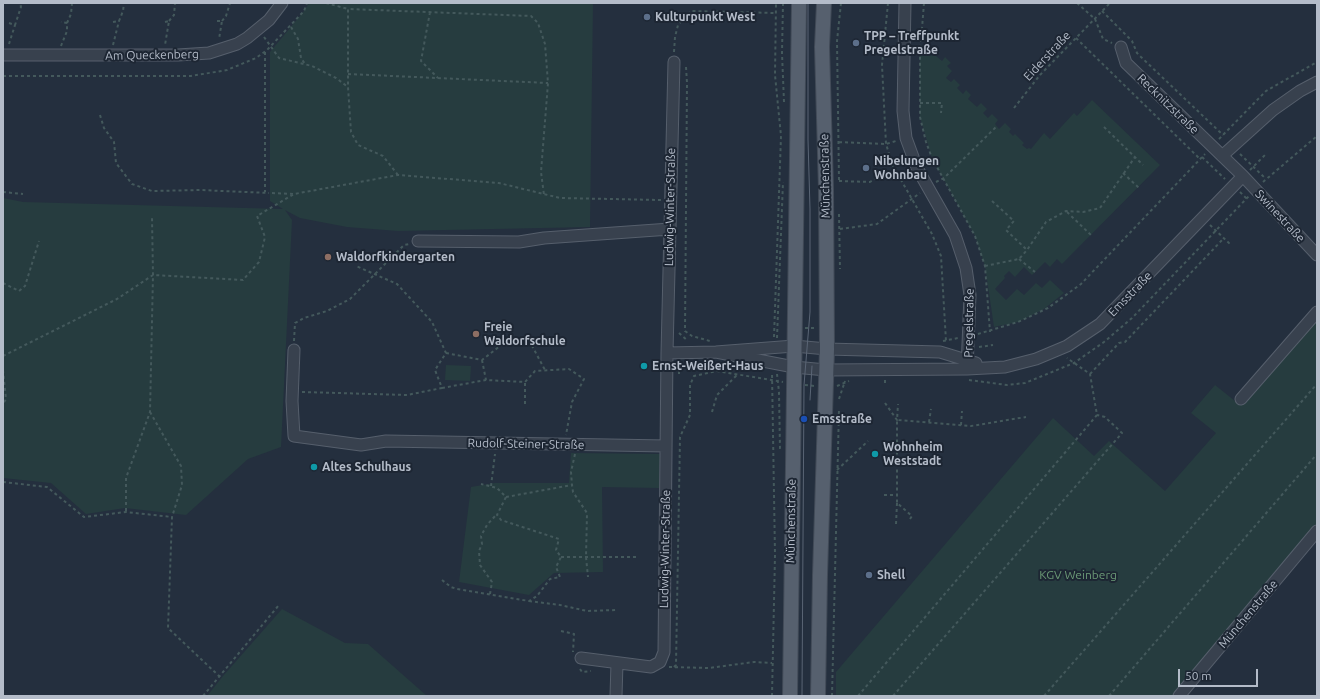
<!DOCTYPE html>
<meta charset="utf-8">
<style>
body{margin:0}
#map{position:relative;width:1320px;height:699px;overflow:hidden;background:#242f3e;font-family:Ubuntu,sans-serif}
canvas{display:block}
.frame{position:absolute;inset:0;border:4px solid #b4bcc9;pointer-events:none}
.scale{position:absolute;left:1178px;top:669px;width:80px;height:18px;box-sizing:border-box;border:2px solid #b4bcc9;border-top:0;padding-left:5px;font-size:12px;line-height:14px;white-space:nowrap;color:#b4bcc9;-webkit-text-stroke:3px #1d2633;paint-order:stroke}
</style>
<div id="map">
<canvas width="1320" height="699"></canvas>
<div class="frame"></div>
<div class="scale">50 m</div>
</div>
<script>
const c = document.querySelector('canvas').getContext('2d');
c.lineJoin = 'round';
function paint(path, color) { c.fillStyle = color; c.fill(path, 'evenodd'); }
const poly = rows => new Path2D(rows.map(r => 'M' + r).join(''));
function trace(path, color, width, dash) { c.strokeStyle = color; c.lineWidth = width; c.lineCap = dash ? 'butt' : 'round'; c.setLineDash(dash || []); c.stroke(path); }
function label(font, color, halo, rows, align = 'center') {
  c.font = font + ' Ubuntu,sans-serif'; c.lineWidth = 4; c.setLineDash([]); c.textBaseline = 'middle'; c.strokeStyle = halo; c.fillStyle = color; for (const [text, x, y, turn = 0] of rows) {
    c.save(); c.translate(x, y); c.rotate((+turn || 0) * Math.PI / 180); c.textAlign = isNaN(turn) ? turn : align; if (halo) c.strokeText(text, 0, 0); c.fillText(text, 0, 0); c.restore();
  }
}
const green = poly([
 [309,3,593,3,590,227,398,231,347,227,300,218,285,210,292,220,281,447,248,459,186,515,125,508,86,514,51,483,3,478,3,198,23,202,283,209,270,201,270,52,304,11],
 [920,54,936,56,942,61,945,57,951,63,947,66,952,71,946,78,951,82,954,79,960,85,957,88,963,94,966,90,971,95,968,99,977,107,981,103,987,109,983,113,988,118,992,114,998,120,995,124,999,129,1005,123,1011,129,1009,132,1013,136,1015,134,1024,143,1022,145,1027,149,1029,148,1031,149,1044,133,1050,139,1074,113,1077,116,1092,100,1160,165,1062,264,1057,259,1050,267,1045,262,1032,275,1024,267,1015,277,1009,271,1004,276,1005,278,995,289,1006,300,1017,289,1024,295,1036,283,1042,288,1050,280,1064,293,1044,309,1018,322,994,327,985,266,975,236,932,158,920,117],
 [1317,316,1317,525,1175,696,836,696,836,672,1053,418,1094,456,1109,441,1165,491,1216,433,1191,413,1215,385,1240,405],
 [446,365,471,366,470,381,445,380],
 [571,453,660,454,659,488,602,487,603,572,554,573,529,595,459,582,471,487,495,483,569,483],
 [282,609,345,643,368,644,427,696,207,696,223,676]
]);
const path = poly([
 [326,3,348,9],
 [783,3,782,53,784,102],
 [888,3,882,65,886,144,893,166,932,234,941,256,946,341],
 [924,3,920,54,920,117,926,142,932,158,975,236,985,266,990,332],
 [1077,3,1095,19,1103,39,1112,43],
 [1102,11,1132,41,1137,53,1141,57,1223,135],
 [430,12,421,61,438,78],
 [169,21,174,15,175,3],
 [217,21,222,21,219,39],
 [222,21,226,16,230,3],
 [113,22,119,21,123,11,124,3],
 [165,22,169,21,165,45],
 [9,23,15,25,21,7,20,3],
 [67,23,71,14,72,3],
 [291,27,298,39,301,58,305,64],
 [264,37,279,58,312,66,336,78,348,87],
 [1076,38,1200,159],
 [9,44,15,25],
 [113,45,119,21],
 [61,46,67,31,67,23,61,22],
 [265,52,265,192],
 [674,52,675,37,678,25,691,11,775,13],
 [686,67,687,83,685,331,692,336,710,341],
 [348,74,548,83],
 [3,76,191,76,227,70,256,58,267,50,304,11,307,3],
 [920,103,942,103,941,113],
 [1014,108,1040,75,1110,3],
 [100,115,104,128,114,142,116,163,132,184,152,191,200,190,269,193],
 [1104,127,1143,165],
 [1219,139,1266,91,1317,62],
 [839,142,886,144,896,141],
 [1240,154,1266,179],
 [1202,157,1225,179],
 [1250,170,1266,154],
 [1123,173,1139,188],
 [398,175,383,156,358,145,351,132,348,87,348,9,531,16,538,23,545,44,548,83,541,172,544,195],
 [839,180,837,41,841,3],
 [839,181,870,182,875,179],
 [936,182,944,178,997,126],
 [1263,182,1317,136],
 [3,192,23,194],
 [1240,192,1247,199],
 [272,193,293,194],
 [992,201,1014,221,1006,230,1027,250],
 [1067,212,1092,236],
 [839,214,840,269],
 [1210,225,1231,245],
 [840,229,877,224,920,193],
 [1019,259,1035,272],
 [985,266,1019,259,1027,250,1046,222,1066,211,1083,212,1100,208,1135,157],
 [3,283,19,291,25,286,39,241],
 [805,328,815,328],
 [679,333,688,341],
 [978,334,1018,322,1048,308,1081,284,1205,154],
 [774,337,781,136,775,75,776,3],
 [777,338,783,182],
 [294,341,295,323,304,318,327,311,350,299,404,245,409,244],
 [943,341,958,338],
 [979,347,993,345],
 [446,353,482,360,509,339,530,342,545,370],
 [3,356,117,299,153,275,243,280,259,262,265,237,257,216,294,194,398,175,499,183,560,198,661,200],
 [482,360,486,380],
 [700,364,717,371,783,382],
 [3,370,6,399,3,404],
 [679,374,679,363],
 [777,374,779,392,780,449],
 [1090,374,1119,343,1125,342,1224,238],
 [885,380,885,386],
 [969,380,1007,385,1025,383,1074,363,1104,342,1132,318,1249,196],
 [805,385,815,386],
 [837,386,849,381],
 [442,388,486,380,525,382,535,371,569,369,584,379,572,402,566,435],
 [302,392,407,395,442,388,435,370,446,353,432,322,397,284,356,266],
 [839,399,845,381],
 [885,403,897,420,898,404],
 [525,404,525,382],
 [150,412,181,466,182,485,172,517],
 [712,412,717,395,738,374],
 [929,422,931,409],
 [961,425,962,411],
 [575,454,571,472,572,485,573,492,587,513,586,557,588,577],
 [885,462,897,462],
 [837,470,868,441],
 [3,482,47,487,84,517,126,512,172,517,168,628,219,676],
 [491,486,495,454],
 [884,495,897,495],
 [506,497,572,485],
 [126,511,126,478,150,412,153,275,152,217],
 [910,519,912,516,897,503,897,420,971,426,1026,417],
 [896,524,897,503],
 [561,557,639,557],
 [442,580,451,587,457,589,529,601,537,596,550,579,560,577,556,567,561,557,556,550,559,539,501,520,497,515,506,497,497,488,481,484],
 [490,594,492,582,480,565,479,551,482,544,481,536,487,525,496,515],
 [529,601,560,605,587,611,617,610],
 [561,631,574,634,573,652],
 [669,667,709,668,754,662,772,663],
 [674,667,676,665,680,437,690,415,690,385,694,376,717,371],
 [580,669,582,672,591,671],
 [203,696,279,605],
 [772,696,775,555,772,373],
 [832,696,839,409],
 [858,696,1097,415,1090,374,1067,358],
 [893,696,1122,433,1105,417,1097,415],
 [1044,696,1317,384],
 [1109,696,1317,454]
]);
const minor = poly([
 [905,3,903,111,906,138,917,168,955,235,966,268,970,295,967,369],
 [1121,47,1126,63,1243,176,1317,255],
 [3,55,178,55,209,53,237,44,247,38,269,20,282,3],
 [1222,156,1273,110,1300,91,1317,82],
 [418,241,519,242,544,238,670,229],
 [294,350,292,401,294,436,361,445,386,441,666,446],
 [716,352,794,367,826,370,967,369,1005,367,1036,359,1067,346,1100,324,1243,176],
 [667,353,716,352,794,346,827,349,940,352,976,363],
 [1241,399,1317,312],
 [581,658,651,667,660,662,664,652,667,353,674,62],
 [616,696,617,663],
 [1179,696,1317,531]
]);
const major = poly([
 [790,696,799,3],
 [818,696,820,575,827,349,826,189,822,47,824,3]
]);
const tram = poly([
 [810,400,812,366],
 [802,696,804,385,810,312,810,209,808,140,808,3]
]);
const markers = [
 [647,17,4,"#5c6f8a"],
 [856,43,4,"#5c6f8a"],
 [866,168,4,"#5c6f8a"],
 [328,257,4,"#8d6e63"],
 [476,334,4,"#8d6e63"],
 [644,366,4,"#0f9aa8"],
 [804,419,4,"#1a4fb4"],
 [875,454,4,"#0f9aa8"],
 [314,467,4,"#0f9aa8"],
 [869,575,4,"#5c6f8a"]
];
const poiNames = [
 ["Kulturpunkt West",655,17],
 ["TPP – Treffpunkt",864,36],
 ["Pregelstraße",864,50],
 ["Nibelungen",874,161],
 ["Wohnbau",874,175],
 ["Waldorfkindergarten",336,257],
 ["Freie",484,327],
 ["Waldorfschule",484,341],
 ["Ernst-Weißert-Haus",652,366],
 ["Emsstraße",812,419],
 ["Wohnheim",883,447],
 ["Weststadt",883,461],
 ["Altes Schulhaus",322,467],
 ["Shell",877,575]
];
const streetNames = [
 ["Am Queckenberg",152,55,-1],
 ["Eiderstraße",1047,56,-47],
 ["Recknitzstraße",1168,104,44],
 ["Münchenstraße",825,176,-91],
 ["Ludwig-Winter-Straße",670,207,-89],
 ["Swinestraße",1280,216,47],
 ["Emsstraße",1130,294,-46],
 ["Pregelstraße",969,323,-89],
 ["Rudolf-Steiner-Straße",526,444,1],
 ["Münchenstraße",791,521,-89],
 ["Ludwig-Winter-Straße",665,549,-89],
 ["Münchenstraße",1248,614,-50]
];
const parkNames = [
 ["KGV Weinberg",1078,575]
];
paint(green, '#263c3f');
trace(minor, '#565f6c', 13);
trace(major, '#414a57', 16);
trace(path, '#44595c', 2, [3, 3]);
trace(minor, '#38414e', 11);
trace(major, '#56606e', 14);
trace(tram, '#5a6575', 1);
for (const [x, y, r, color] of markers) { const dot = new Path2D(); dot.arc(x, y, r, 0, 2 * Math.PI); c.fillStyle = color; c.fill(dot); trace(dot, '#1d2633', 1.5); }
label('bold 12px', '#b4bcc9', '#1d2633', poiNames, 'left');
label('12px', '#b4bcc9', '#1d2633', streetNames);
label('12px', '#6b9a76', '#1d2633', parkNames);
</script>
